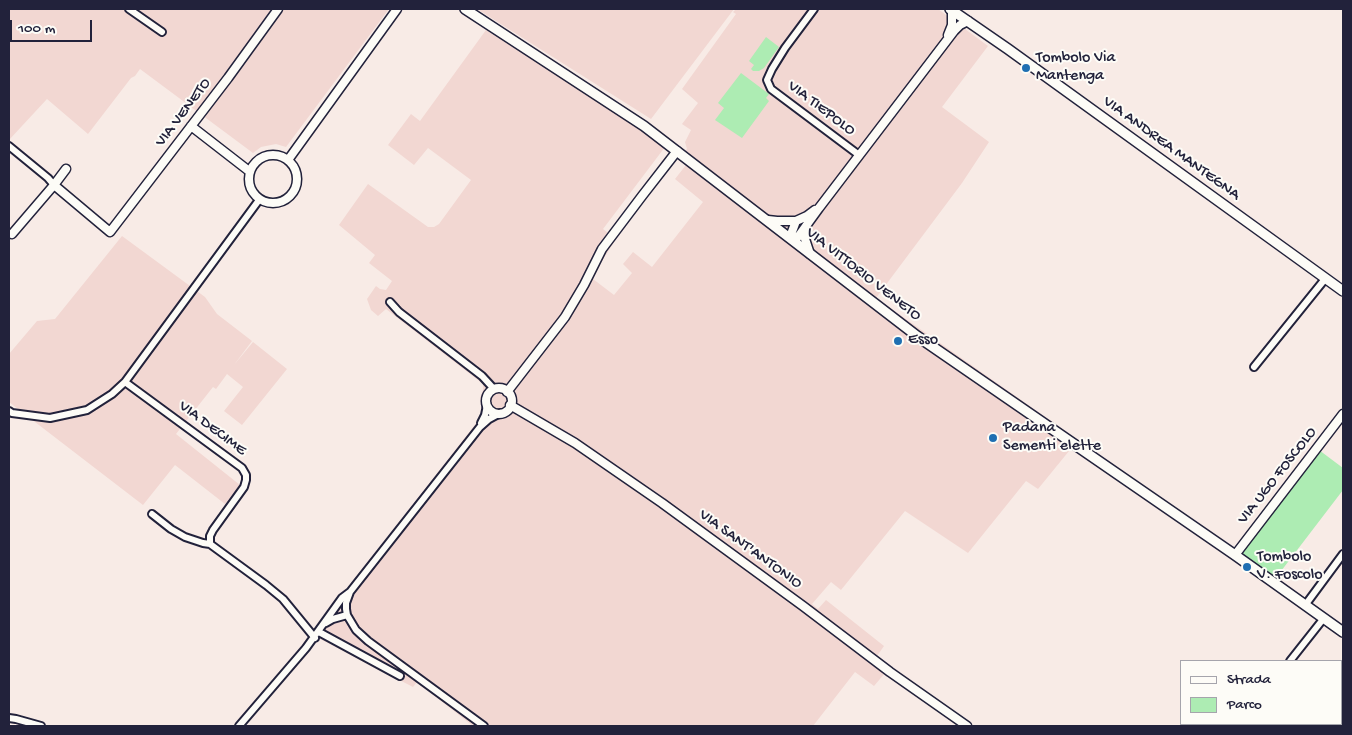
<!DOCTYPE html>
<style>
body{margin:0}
#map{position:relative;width:1352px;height:735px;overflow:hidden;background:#f8ebe6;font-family:"Gochi Hand",sans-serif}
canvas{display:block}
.frame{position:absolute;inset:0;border:10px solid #22223b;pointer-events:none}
.legend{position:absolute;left:1180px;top:660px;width:162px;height:65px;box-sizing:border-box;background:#fdfcf7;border:1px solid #a5a5ac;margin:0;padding:6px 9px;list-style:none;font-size:15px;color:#22223b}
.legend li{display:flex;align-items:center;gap:10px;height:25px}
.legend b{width:25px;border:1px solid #a5a5ac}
.scale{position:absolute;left:10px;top:20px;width:82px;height:22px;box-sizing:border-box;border:2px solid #22223b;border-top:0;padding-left:6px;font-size:15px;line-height:18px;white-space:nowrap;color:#22223b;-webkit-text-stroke:4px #fdfcf7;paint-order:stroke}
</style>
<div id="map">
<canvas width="1352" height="735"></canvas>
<div class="frame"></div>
<ul class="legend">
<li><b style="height:6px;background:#fdfcf7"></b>Strada</li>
<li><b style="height:14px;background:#adecb3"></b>Parco</li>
</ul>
<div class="scale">100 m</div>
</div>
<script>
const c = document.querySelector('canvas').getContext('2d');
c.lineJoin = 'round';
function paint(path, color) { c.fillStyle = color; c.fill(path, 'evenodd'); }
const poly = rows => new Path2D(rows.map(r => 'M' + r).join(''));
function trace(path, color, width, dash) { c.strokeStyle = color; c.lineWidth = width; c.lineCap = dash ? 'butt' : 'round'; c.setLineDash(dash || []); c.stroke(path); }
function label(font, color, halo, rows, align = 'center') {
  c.font = font + ' "Gochi Hand",sans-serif'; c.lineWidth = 4; c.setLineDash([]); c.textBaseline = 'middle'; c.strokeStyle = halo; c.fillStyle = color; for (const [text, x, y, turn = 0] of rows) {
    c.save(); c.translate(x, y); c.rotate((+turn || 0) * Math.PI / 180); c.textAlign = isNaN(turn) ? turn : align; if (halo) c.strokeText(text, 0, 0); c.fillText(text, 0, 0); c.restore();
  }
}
const built = poly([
 [9,9,389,9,286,147,276,144,261,147,253,153,140,69,135,76,131,78,88,134,47,99,9,140],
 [477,9,734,9,651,119],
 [736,9,938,9,988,46,942,107,989,142,962,183,876,298,1078,440,1038,489,1026,481,968,553,905,511,841,590,831,582,812,604,818,609,826,600,884,646,877,656,891,666,874,686,855,672,813,726,473,726,417,682,413,687,320,639,315,634,338,601,481,417,483,411,480,398,483,390,483,384,386,309,378,316,371,310,367,299,376,286,380,289,386,290,392,281,369,263,375,255,339,225,368,184,428,227,434,227,439,224,471,180,428,148,414,165,388,145,411,114,420,121,486,30,649,133,665,147,603,229,616,239,599,266,593,279,614,295,632,273,623,264,633,252,652,267,703,202,675,179,686,165,679,159,687,149,685,142,691,130,682,124,698,103,682,89,736,14,733,12],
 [122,236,205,297,217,314,252,341,234,365,253,342,287,369,242,425,224,411,243,387,227,374,216,389,213,387,176,434,240,485,225,504,175,465,143,505,9,402,9,354,37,321,55,319]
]);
const green = poly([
 [766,37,779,47,764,68,759,71,753,71,751,69,754,65,749,61],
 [741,73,769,94,766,98,769,101,742,138,715,120,724,108,718,103],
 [1319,450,1343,468,1343,490,1275,579,1241,554,1242,551]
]);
const minor = poly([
 [129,9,162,32],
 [814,9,785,48,772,69,767,80,771,89,859,155],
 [9,146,48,178,54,185],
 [390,302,399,312,482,376,494,389],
 [1254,367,1325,279],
 [125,382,242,468,246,475,246,480,244,487,213,530,210,536,210,544,266,585,283,599,315,638],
 [9,411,12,413,50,418,87,410,112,394,125,382,259,200],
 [481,423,485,415,487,405],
 [152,514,171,529,185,537,203,543,210,544],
 [350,592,346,603,346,609,347,615,356,630,368,641,484,726],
 [1306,604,1343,554],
 [326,623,333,619,347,615],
 [319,632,400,676],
 [1290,661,1324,618],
 [9,718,16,719,41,726],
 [1288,724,1289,726],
 [1328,724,1331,726],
 [239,726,306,648,342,598,350,592,480,427,489,419,500,413],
 [1237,726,1239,724],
 [1274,726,1275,724]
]);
const tertiary = poly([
 [948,35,952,25,952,10],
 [191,126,249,171],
 '249 179a24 24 0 1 1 48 0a24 24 0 1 1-48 0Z',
 [288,160,397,9],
 [54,185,110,232,228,78,278,9],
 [768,220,777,221,796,221,807,216,815,210],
 [805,229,805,239,810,254],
 [12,234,54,185,66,169],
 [790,237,796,221],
 [795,241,819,208,954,31,960,25,968,21],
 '486 401a13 13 0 1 1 26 0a13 13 0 1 1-26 0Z',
 [507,392,565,317,584,285,602,249,642,196,677,151],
 [510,405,575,443,662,503,803,606,890,672,967,726],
 [1235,555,1343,414]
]);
const secondary = poly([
 [465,9,644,126,917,336,1235,555,1343,632],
 [950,9,1008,49,1343,291]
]);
const markers = [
 [1026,68,5,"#1f6fb2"],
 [898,341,5,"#1f6fb2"],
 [993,438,5,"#1f6fb2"],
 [1247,567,5,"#1f6fb2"]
];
const poiNames = [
 ["Tombolo Via",1036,59],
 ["Mantenga",1036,77],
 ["Esso",908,341],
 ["Padana",1003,429],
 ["Sementi elette",1003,447],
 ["Tombolo",1257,558],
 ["V. Foscolo",1257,576]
];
const streetNames = [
 ["VIA TIEPOLO",821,109,37],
 ["VIA VENETO",184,113,-53],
 ["VIA ANDREA MANTEGNA",1171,149,36],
 ["VIA VITTORIO VENETO",863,275,38],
 ["VIA DECIME",212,429,37],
 ["VIA UGO FOSCOLO",1278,476,-52],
 ["VIA SANT'ANTONIO",750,550,36]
];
paint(built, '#f2d7d2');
paint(green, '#adecb3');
trace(minor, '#22223b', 10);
trace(tertiary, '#22223b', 11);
trace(secondary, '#22223b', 12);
trace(minor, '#fdfcf7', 6);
trace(tertiary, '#fdfcf7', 8);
trace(secondary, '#fdfcf7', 9);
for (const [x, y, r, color] of markers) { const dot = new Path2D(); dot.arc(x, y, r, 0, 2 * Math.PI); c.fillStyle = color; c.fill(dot); trace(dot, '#fdfcf7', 2); }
label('16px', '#22223b', '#fdfcf7', poiNames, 'left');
label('16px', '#22223b', '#fdfcf7', streetNames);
</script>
